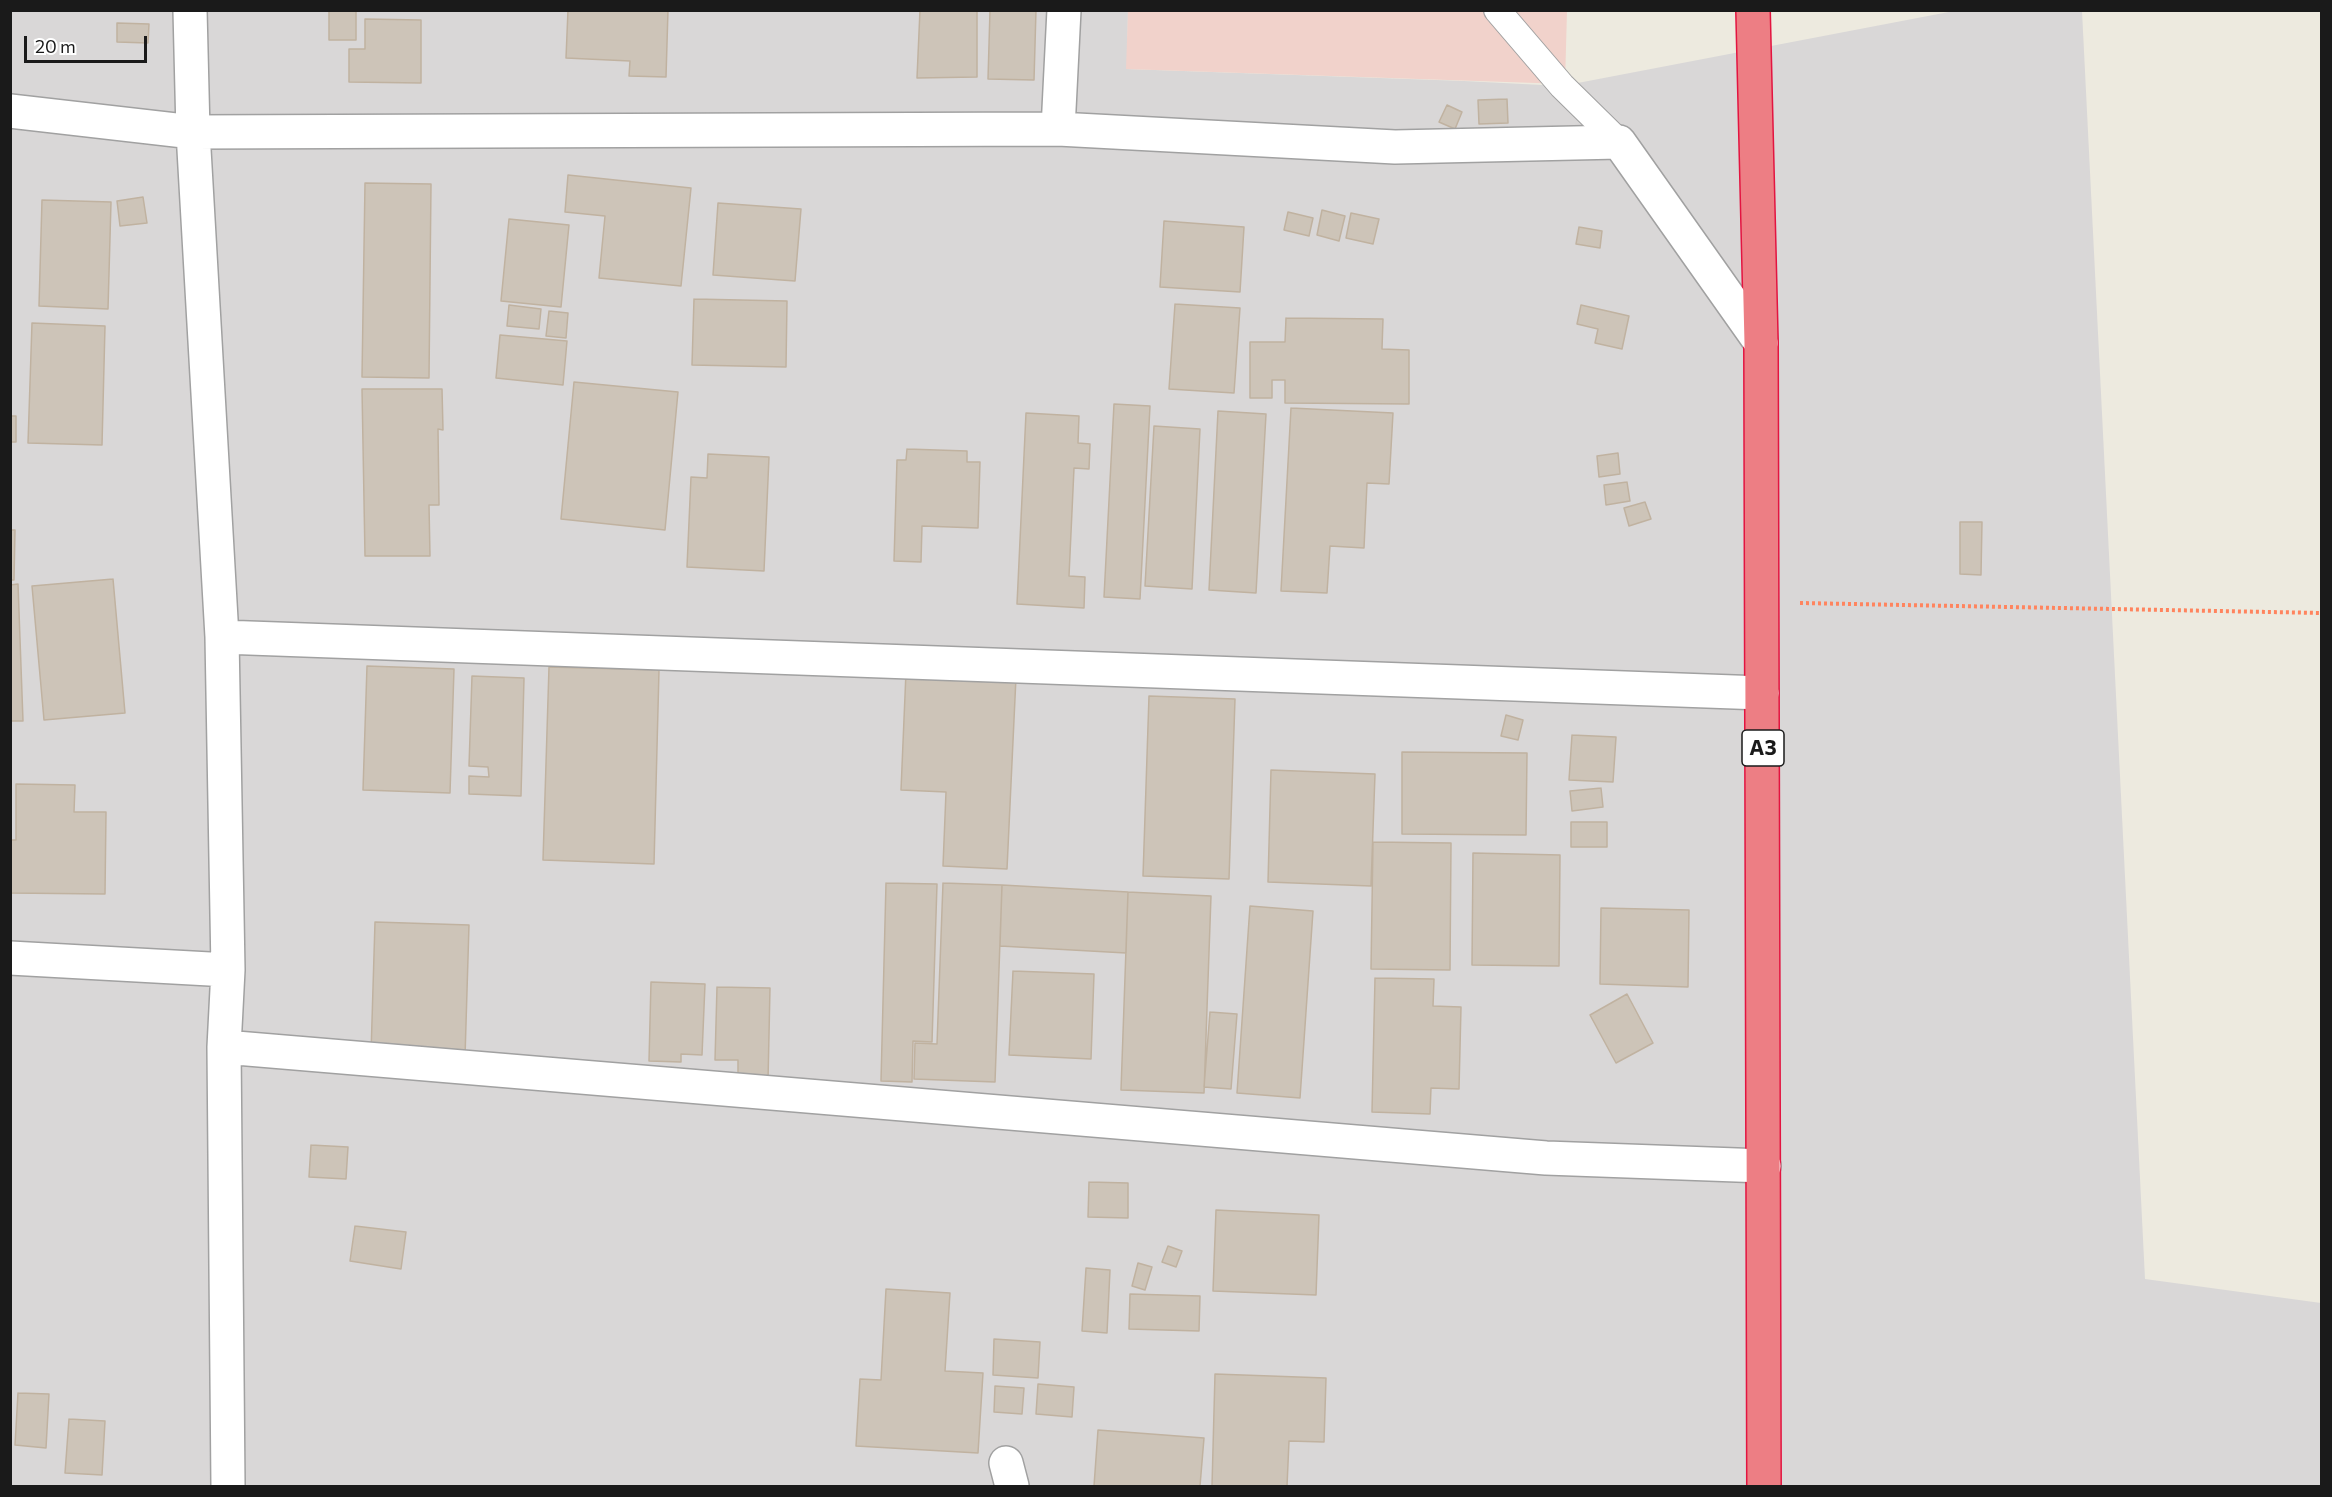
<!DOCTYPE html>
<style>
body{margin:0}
#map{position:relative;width:2332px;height:1497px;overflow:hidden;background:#edeadf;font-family:Commissioner,sans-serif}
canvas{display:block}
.frame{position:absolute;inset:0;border:12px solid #1a1a1a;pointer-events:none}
.scale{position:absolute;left:24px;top:36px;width:123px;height:27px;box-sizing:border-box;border:3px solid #1a1a1a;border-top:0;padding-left:8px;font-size:18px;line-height:21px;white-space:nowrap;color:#1a1a1a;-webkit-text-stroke:4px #fff;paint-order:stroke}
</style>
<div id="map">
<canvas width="2332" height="1497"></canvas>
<div class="frame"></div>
<div class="scale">20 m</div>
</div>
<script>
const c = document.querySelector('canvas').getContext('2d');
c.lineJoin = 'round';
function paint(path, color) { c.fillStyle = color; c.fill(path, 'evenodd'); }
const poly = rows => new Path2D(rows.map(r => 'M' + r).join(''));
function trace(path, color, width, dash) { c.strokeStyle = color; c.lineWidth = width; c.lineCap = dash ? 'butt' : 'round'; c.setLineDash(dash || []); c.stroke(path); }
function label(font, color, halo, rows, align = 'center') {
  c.font = font + ' Commissioner,sans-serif'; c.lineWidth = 5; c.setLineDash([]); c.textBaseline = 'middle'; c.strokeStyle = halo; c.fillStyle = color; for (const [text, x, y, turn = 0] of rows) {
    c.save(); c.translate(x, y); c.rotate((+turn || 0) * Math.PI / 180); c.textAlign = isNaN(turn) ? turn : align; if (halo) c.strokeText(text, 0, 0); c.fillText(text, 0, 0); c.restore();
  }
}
const residential = poly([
 [1128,10,1127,69,1464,81,1562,86,1954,11,2082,11,2145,1279,2321,1303,2321,1486,11,1486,10,11]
]);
const commercial = poly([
 [1128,11,1567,11,1565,84,1126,69]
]);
const building = poly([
 [329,10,371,10,371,11,356,11,356,40,329,40,329,10],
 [568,10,668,10,666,77,629,76,630,61,566,58,568,10],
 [920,10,977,10,977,77,917,78,920,10],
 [990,10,1036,10,1034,80,988,79,990,10],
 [365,19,421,20,421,83,349,82,349,49,365,49,365,19],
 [117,23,149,24,148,43,117,42,117,23],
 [1507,99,1508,123,1479,124,1478,100,1507,99],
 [1447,105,1462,112,1455,129,1439,122,1447,105],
 [568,175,691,188,681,286,599,278,605,216,565,212,568,175],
 [365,183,431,184,429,378,362,377,365,183],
 [143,197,147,223,120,226,117,201,143,197],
 [42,200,111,202,108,309,39,306,42,200],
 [718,203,801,209,795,281,713,275,718,203],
 [1322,210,1345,216,1339,241,1317,235,1322,210],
 [1288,212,1313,218,1309,236,1284,230,1288,212],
 [1351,213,1379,219,1373,244,1346,238,1351,213],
 [509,219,569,225,561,307,501,301,509,219],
 [1164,221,1244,227,1240,292,1160,287,1164,221],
 [1579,227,1602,231,1600,248,1576,244,1579,227],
 [694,299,787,301,786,367,692,365,694,299],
 [1175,304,1240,308,1234,393,1169,389,1175,304],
 [509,305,541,309,539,329,507,326,509,305],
 [1581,305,1629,316,1622,349,1595,343,1598,329,1577,324,1581,305],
 [549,311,568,313,566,338,546,336,549,311],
 [1286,318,1383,319,1382,349,1409,350,1409,404,1285,403,1285,380,1272,380,1272,398,1250,398,1250,342,1285,342,1286,318],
 [32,323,105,326,102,445,28,443,32,323],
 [500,335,567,341,563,385,496,378,500,335],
 [574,382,678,392,665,530,561,519,574,382],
 [362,389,442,389,443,430,438,429,439,505,429,505,430,556,365,556,362,389],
 [1114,404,1150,406,1140,599,1104,597,1114,404],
 [1291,408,1393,413,1389,484,1367,483,1364,548,1330,546,1327,593,1281,591,1291,408],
 [1218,411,1266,414,1256,593,1209,590,1218,411],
 [1026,413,1079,416,1078,443,1090,444,1089,469,1074,468,1069,576,1085,577,1084,608,1017,604,1026,413],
 [10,416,16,416,16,442,10,442,10,416],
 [1154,426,1200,429,1192,589,1145,586,1154,426],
 [907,449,967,451,967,462,980,462,978,528,922,526,921,562,894,561,897,460,906,460,907,449],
 [1618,453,1620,474,1599,477,1597,456,1618,453],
 [708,454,769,457,764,571,687,567,691,477,707,478,708,454],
 [1627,482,1630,501,1606,505,1604,485,1627,482],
 [1645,502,1651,519,1629,526,1624,508,1645,502],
 [1960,522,1982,522,1981,575,1960,574,1960,522],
 [10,530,15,530,14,580,10,580,10,530],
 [113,579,125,713,44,720,32,586,113,579],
 [18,584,23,721,10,721,10,585,18,584],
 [367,666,454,669,450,793,363,790,367,666],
 [549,667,659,670,654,864,543,860,549,667],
 [906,672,1016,677,1007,869,943,866,946,792,901,790,906,672],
 [472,676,524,678,521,796,469,794,469,776,489,777,488,767,469,766,472,676],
 [1149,696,1235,699,1229,879,1143,876,1149,696],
 [1506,715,1523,720,1518,740,1501,736,1506,715],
 [1572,735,1616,737,1613,782,1569,780,1572,735],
 [1402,752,1527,753,1526,835,1402,834,1402,752],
 [1271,770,1375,774,1371,886,1268,882,1271,770],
 [16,784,75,785,74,812,106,812,105,894,10,893,10,840,16,840,16,784],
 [1601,788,1603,807,1572,811,1570,791,1601,788],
 [1571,822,1607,822,1607,847,1571,847,1571,822],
 [1373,842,1451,843,1450,970,1371,969,1373,842],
 [1473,853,1560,855,1559,966,1472,965,1473,853],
 [886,883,937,884,932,1042,913,1041,912,1082,881,1081,886,883],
 [943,883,1002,885,995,1082,914,1079,915,1043,937,1044,943,883],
 [1002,885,1128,892,1126,953,1000,946,1002,885],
 [1128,892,1211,896,1204,1093,1121,1090,1128,892],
 [1250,906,1313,911,1300,1098,1237,1093,1250,906],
 [1601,908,1689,910,1688,987,1600,984,1601,908],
 [375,922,469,925,465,1057,371,1054,375,922],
 [1013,971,1094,974,1091,1059,1009,1055,1013,971],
 [1375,978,1434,979,1433,1006,1461,1007,1459,1089,1431,1088,1430,1114,1372,1112,1375,978],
 [651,982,705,984,702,1055,681,1054,681,1062,649,1061,651,982],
 [717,987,770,988,768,1081,738,1080,738,1060,715,1060,717,987],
 [1627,994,1653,1043,1616,1063,1590,1015,1627,994],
 [1210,1012,1237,1014,1231,1089,1204,1087,1210,1012],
 [311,1145,348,1147,346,1179,309,1177,311,1145],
 [1089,1182,1128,1183,1128,1218,1088,1217,1089,1182],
 [1216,1210,1319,1215,1316,1295,1213,1291,1216,1210],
 [355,1226,406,1232,401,1269,350,1261,355,1226],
 [1168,1246,1182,1251,1176,1267,1162,1262,1168,1246],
 [1138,1263,1152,1267,1145,1290,1132,1286,1138,1263],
 [1086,1268,1110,1270,1107,1333,1082,1331,1086,1268],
 [886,1289,950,1293,945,1371,983,1373,978,1453,856,1446,860,1379,881,1380,886,1289],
 [1130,1294,1200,1296,1199,1331,1129,1329,1130,1294],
 [994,1339,1040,1342,1038,1378,993,1375,994,1339],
 [1215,1374,1326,1378,1324,1442,1289,1441,1287,1486,1212,1486,1215,1374],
 [1038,1384,1074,1387,1072,1417,1036,1414,1038,1384],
 [995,1386,1024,1388,1022,1414,994,1412,995,1386],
 [18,1393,49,1394,46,1448,15,1445,18,1393],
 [69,1419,105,1421,102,1475,65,1473,69,1419],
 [1098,1430,1204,1438,1200,1486,1094,1486,1098,1430]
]);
const path = poly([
 [1800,603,2322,613]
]);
const lane = poly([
 [1497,10,1562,86,1619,142]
]);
const street = poly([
 [190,10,193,132,222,637,228,970,224,1047,228,1486],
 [10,111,193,132,1058,129,1395,147,1619,142,1761,343],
 [1058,129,1064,10],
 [222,637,1762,693],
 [10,958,228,970],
 [224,1047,1546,1158,1764,1166],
 [1006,1463,1012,1486]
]);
const highway = poly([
 [1753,10,1761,343,1764,1486]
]);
const shields = [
 [1763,748,42]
];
const shieldNames = [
 ["A3",1763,748]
];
paint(residential, '#d9d7d7');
paint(commercial, '#f1d2cb');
paint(building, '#cdc4b8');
trace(building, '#c0b2a0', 1.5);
trace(lane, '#a1a1a1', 28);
trace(street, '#a1a1a1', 36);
trace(highway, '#e31440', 36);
trace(path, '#ff845e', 4, [3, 3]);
trace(lane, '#fff', 26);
trace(street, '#fff', 33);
trace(highway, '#ed7e84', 33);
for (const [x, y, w] of shields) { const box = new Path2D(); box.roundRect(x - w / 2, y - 18, w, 36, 4.5); c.fillStyle = '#fff'; c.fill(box); trace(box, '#1a1a1a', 1.5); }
label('bold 21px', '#1a1a1a', null, shieldNames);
</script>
